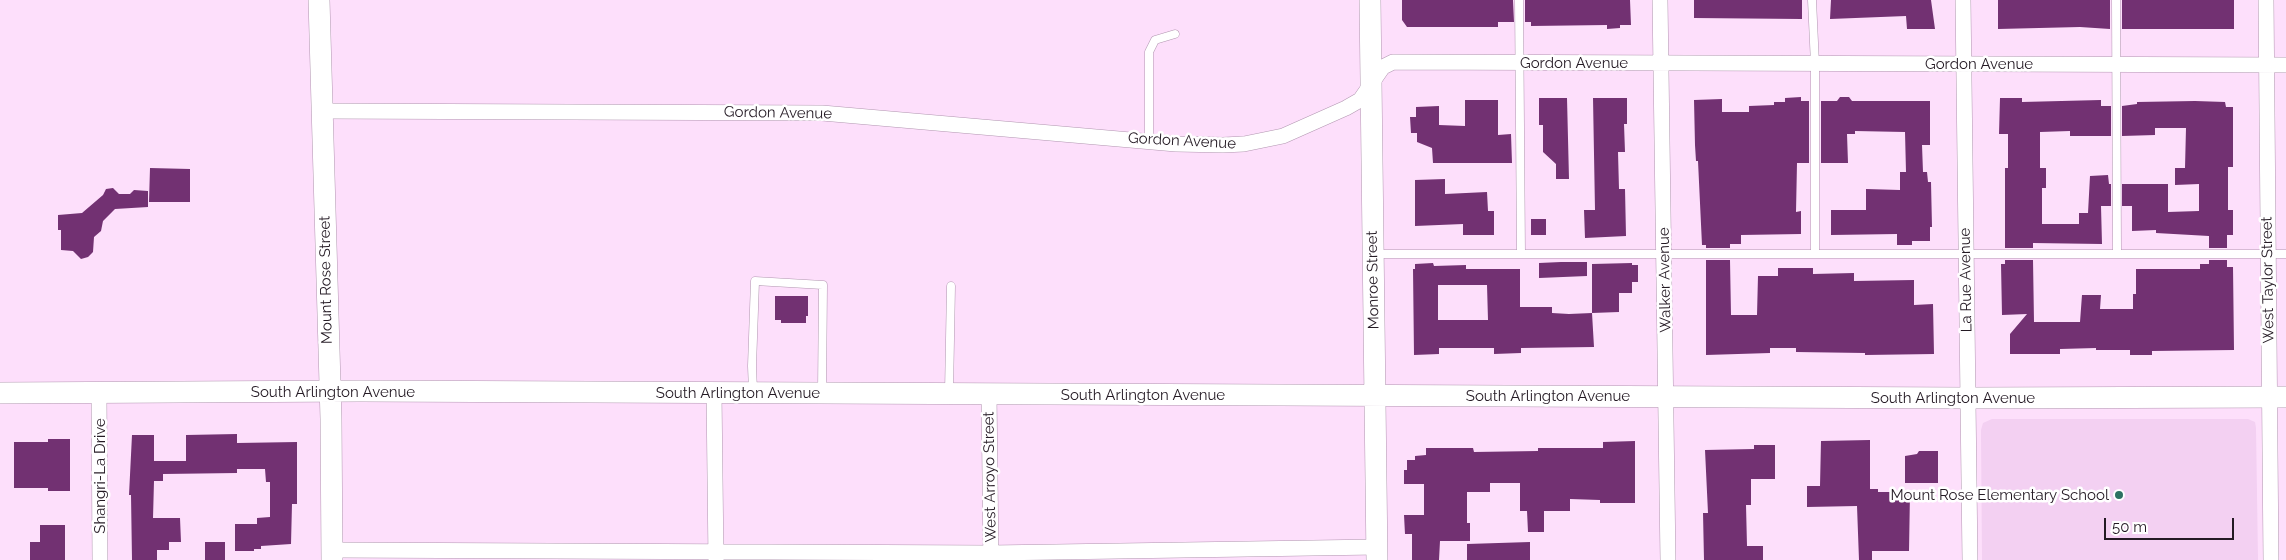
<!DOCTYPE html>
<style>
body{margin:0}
#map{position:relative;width:2286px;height:560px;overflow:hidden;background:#fddffb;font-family:Raleway,sans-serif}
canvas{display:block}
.scale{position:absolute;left:2104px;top:518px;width:130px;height:22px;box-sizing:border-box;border:2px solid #241a24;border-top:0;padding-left:6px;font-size:15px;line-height:18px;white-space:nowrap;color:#241a24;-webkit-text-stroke:4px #fff;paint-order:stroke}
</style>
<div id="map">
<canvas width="2286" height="560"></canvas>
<div class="scale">50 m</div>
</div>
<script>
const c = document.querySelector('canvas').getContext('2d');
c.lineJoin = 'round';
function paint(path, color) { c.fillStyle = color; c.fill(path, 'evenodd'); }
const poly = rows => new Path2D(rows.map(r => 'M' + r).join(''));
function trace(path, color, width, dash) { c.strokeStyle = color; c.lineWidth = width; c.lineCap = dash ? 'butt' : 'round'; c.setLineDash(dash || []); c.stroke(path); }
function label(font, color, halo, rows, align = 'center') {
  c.font = font + ' Raleway,sans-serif'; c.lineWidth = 5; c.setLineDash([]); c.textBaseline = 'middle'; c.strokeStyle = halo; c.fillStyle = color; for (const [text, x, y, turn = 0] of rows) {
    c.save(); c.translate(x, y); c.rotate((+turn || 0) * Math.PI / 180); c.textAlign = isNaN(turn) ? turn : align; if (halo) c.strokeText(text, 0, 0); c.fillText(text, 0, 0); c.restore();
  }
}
const built = poly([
 [1992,419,2248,419,2255,422,2256,428,2258,560,1982,560,1981,430,1983,423]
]);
const building = poly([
 [1402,0,1513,0,1514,22,1498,22,1498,27,1407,27,1402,20],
 [1525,0,1630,0,1631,25,1620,25,1620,28,1607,29,1607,25,1531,26,1531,22,1525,22],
 [1694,0,1802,0,1802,19,1694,18],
 [1831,0,1931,0,1935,29,1907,29,1906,16,1830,19],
 [1998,0,2110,0,2110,29,2080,27,1998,29],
 [2122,0,2234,0,2234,29,2122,29],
 [1801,97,1801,101,1809,101,1809,163,1797,163,1796,212,1801,211,1801,234,1741,235,1741,244,1730,244,1730,248,1706,248,1706,245,1702,245,1698,161,1696,161,1695,145,1694,100,1722,99,1722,112,1749,112,1749,106,1774,105,1774,102,1785,102,1785,98],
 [1840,97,1849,97,1852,101,1930,101,1930,145,1922,145,1923,172,1927,172,1928,182,1931,182,1932,227,1930,227,1930,241,1912,241,1912,245,1897,245,1897,234,1831,235,1831,210,1866,210,1866,189,1900,190,1900,172,1906,172,1905,132,1855,131,1855,134,1847,134,1848,163,1821,163,1821,101,1837,101],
 [1539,98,1567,98,1569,179,1556,179,1556,164,1543,152,1543,125,1539,125],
 [1593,98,1627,98,1627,124,1624,124,1625,152,1618,152,1619,189,1625,189,1626,236,1585,238,1584,210,1595,210],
 [2000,98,2022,98,2022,102,2101,100,2101,106,2111,106,2111,136,2070,136,2070,131,2040,132,2040,168,2046,168,2046,188,2042,188,2042,224,2079,224,2079,213,2088,213,2090,176,2108,175,2109,184,2111,184,2111,206,2101,206,2102,244,2033,243,2033,248,2005,248,2005,168,2008,168,2008,134,1999,134],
 [1465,100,1498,100,1498,135,1511,134,1512,163,1433,163,1432,148,1417,142,1417,133,1411,133,1410,117,1416,117,1416,107,1439,106,1439,125,1465,126],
 [2195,101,2225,102,2226,107,2233,107,2233,167,2228,167,2228,210,2233,210,2233,235,2227,235,2227,248,2209,248,2209,236,2156,233,2156,230,2132,231,2132,206,2122,206,2122,184,2168,184,2168,212,2199,211,2199,184,2175,185,2175,168,2185,168,2186,128,2155,128,2155,135,2122,136,2122,106,2137,104,2137,102],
 [150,168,190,169,190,202,149,202],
 [1445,179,1445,194,1487,192,1488,211,1494,211,1494,235,1463,235,1463,224,1415,226,1415,180],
 [113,188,119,194,130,194,134,190,148,191,148,207,115,209,103,221,101,231,94,237,93,252,88,257,81,259,73,251,61,250,61,230,58,230,58,215,82,213,103,195,106,189],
 [1531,219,1546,219,1546,235,1531,235],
 [1706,260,1730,260,1731,315,1757,315,1758,276,1778,276,1778,268,1813,268,1813,274,1854,273,1854,281,1914,280,1914,305,1933,304,1934,354,1865,355,1865,353,1796,352,1796,348,1770,348,1770,353,1706,355],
 [2005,260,2033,260,2034,322,2080,322,2082,295,2101,295,2100,309,2133,309,2133,294,2136,294,2136,269,2200,269,2200,264,2209,264,2209,260,2227,260,2227,267,2233,267,2234,350,2152,351,2152,355,2130,355,2130,350,2096,350,2096,348,2060,349,2060,354,2010,354,2010,334,2027,314,2002,315,2001,264,2005,264],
 [1561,262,1587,262,1587,276,1539,278,1539,263],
 [1433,263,1434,266,1466,265,1466,269,1520,269,1520,307,1552,307,1552,313,1569,314,1592,313,1592,264,1632,263,1632,265,1638,265,1638,282,1632,282,1632,293,1619,293,1619,312,1592,313,1594,347,1521,348,1521,353,1494,354,1494,348,1439,348,1439,354,1414,355,1413,269,1415,269,1415,264],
 [1438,285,1487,285,1488,320,1438,320],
 [775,296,808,296,808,316,806,316,806,323,781,323,781,320,775,320],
 [237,434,237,443,297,442,297,504,292,504,291,544,261,546,261,549,254,549,254,551,235,551,235,524,257,524,257,518,270,517,270,482,266,482,265,469,237,469,237,473,163,474,163,481,154,481,153,518,180,518,181,542,169,542,169,550,157,550,157,560,132,560,131,495,129,495,132,435,154,435,154,461,186,461,186,435],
 [48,439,70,439,70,491,48,491,48,488,14,488,14,442,48,442],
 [1870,440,1870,489,1878,489,1878,492,1910,492,1909,551,1872,551,1872,560,1859,560,1857,506,1807,507,1807,486,1820,486,1821,441],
 [1635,441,1635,503,1600,503,1600,500,1570,499,1570,511,1544,511,1544,532,1528,532,1527,511,1520,511,1520,483,1490,483,1490,492,1467,492,1467,523,1470,523,1470,541,1440,541,1439,560,1412,560,1412,534,1405,534,1404,515,1424,515,1424,484,1404,484,1404,470,1407,470,1407,460,1415,460,1415,456,1426,455,1426,448,1473,448,1474,452,1538,451,1538,448,1603,448,1603,442],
 [1754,445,1775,445,1775,479,1751,479,1751,505,1746,505,1747,546,1763,546,1763,560,1704,560,1703,513,1708,513,1705,450,1754,449],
 [1919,451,1938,451,1938,483,1905,483,1905,456,1917,454],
 [40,525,65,525,65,560,30,560,30,542,40,542],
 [205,542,225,542,225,560,205,560],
 [1530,542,1530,560,1467,560,1467,544]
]);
const lane = poly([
 [1519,0,1521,254],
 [1812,0,1815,64,1815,253],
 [2116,0,2117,253],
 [1149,141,1149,52,1155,40,1175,34],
 [1376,254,2286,254],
 [753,391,752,366,755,281,823,285,822,392],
 [949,392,951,286]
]);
const street = poly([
 [1660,0,1668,560],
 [1963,0,1970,560],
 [2266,0,2271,560],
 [321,111,822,113,1176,144,1223,145,1244,144,1283,136,1346,108,1360,100,1383,67,1393,62,2286,65],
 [99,393,100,560],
 [714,393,716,560],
 [989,394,991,560],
 [332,550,991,553,1377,547]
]);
const secondary = poly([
 [319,0,331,419,332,560],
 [1370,0,1377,560],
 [0,393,361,391,1968,398,2286,397]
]);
const markers = [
 [2119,495,5,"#2e7163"]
];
const streetNames = [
 ["Gordon Avenue",1574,63],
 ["Gordon Avenue",1979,64],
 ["Gordon Avenue",778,113,1],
 ["Gordon Avenue",1182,141,3],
 ["Mount Rose Street",326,280,-91],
 ["Monroe Street",1373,280,-91],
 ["Walker Avenue",1665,280,-91],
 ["La Rue Avenue",1966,280,-91],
 ["West Taylor Street",2268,280,-91],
 ["South Arlington Avenue",333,392],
 ["South Arlington Avenue",738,393],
 ["South Arlington Avenue",1143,395],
 ["South Arlington Avenue",1548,396],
 ["South Arlington Avenue",1953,398],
 ["Shangri-La Drive",100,476,-90],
 ["West Arroyo Street",990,477,-91]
];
const poiNames = [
 ["Mount Rose Elementary School",2109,495]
];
paint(built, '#f3d0f2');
paint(building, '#723172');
trace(lane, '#b196b0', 9);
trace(street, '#b196b0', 16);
trace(secondary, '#b196b0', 22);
trace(lane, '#fff', 8);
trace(street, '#fff', 15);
trace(secondary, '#fff', 21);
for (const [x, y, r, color] of markers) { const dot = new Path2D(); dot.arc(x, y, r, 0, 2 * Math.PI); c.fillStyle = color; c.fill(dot); trace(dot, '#fff', 2); }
label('15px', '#241a24', '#fff', streetNames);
label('15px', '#241a24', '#fff', poiNames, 'right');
</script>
